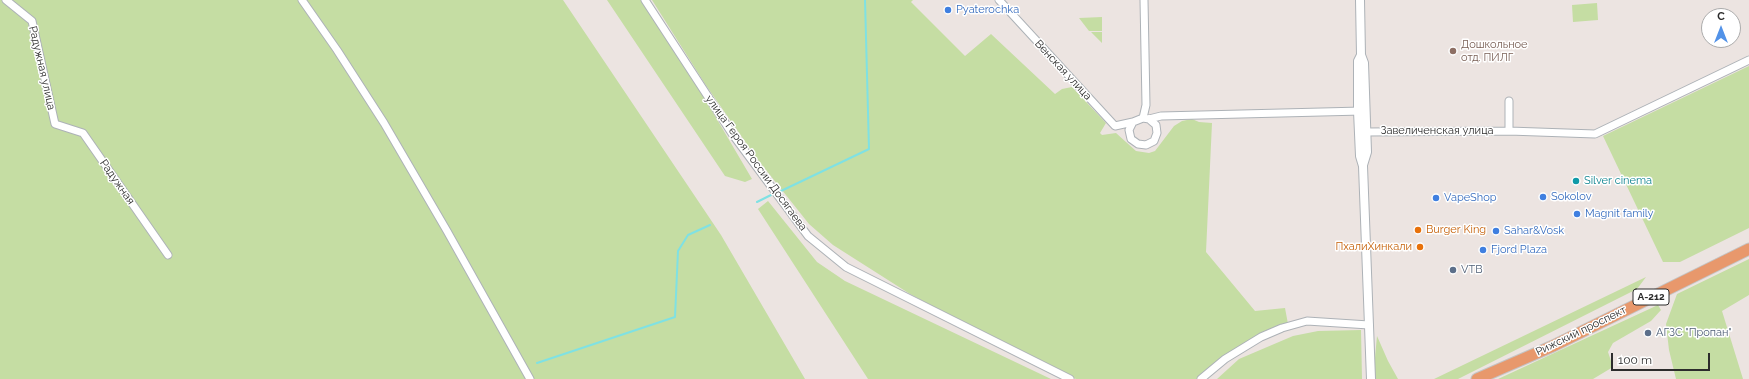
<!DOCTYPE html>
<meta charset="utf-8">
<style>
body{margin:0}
#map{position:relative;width:1749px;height:379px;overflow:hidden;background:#ece4e1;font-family:Raleway,sans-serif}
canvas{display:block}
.north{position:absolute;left:1701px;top:8px;width:40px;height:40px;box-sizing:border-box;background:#fff;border:1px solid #ababab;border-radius:50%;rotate:0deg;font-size:11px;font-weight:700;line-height:16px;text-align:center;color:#2c2c2c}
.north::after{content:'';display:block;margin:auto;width:14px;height:18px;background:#5292e8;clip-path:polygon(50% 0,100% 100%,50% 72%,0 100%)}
.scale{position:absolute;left:1611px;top:353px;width:99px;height:18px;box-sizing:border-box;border:2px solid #2c2c2c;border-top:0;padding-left:5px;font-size:12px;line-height:14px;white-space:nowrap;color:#2c2c2c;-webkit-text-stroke:3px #fff;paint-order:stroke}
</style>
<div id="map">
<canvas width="1749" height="379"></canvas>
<div class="north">С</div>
<div class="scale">100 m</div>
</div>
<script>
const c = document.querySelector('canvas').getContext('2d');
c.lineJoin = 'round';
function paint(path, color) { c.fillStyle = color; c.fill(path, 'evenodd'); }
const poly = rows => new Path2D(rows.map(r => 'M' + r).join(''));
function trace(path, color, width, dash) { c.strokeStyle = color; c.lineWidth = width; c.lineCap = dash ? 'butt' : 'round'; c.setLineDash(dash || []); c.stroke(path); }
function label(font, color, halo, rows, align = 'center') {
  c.font = font + ' Raleway,sans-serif'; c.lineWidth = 3; c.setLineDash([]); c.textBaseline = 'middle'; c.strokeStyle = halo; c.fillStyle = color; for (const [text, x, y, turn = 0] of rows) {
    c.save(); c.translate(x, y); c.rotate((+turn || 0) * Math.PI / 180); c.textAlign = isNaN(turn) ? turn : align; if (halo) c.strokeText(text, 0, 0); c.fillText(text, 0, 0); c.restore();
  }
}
const green = poly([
 [0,0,563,0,721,235,805,379,0,379],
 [607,0,647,0,752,179,745,182,725,176],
 [652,0,913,0,911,2,965,56,991,34,1055,94,1062,89,1072,87,1106,123,1100,133,1102,135,1116,133,1136,151,1149,153,1155,151,1174,126,1182,121,1192,119,1199,122,1212,123,1206,252,1255,311,1285,308,1288,324,1266,331,1238,347,1220,359,1197,379,1076,379,997,341,910,294,833,245,809,224,758,160,705,84],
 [1597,3,1598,20,1573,22,1572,5],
 [1102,17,1102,31,1089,31,1079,18],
 [1091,32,1102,32,1102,43],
 [1749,66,1749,228,1680,262,1663,262,1603,136],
 [768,201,817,262,845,281,1051,379,868,379,758,209],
 [1749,259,1749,295,1722,311,1743,379,1676,379,1669,350,1666,324,1677,294],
 [1646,277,1637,289,1458,379,1434,379],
 [1658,305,1661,310,1651,321,1613,343,1608,352,1613,367,1593,379,1498,379],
 [1361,330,1362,379,1217,379,1239,359,1293,336,1318,331],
 [1377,336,1388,361,1398,379,1373,379]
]);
const stream = poly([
 [781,191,869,149,865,0],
 [757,202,771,195],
 [537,363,675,317,678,251,688,235,710,225]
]);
const minor = poly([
 [6,0,32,21,55,124,83,133,168,255],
 [302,0,337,50,384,123,447,231,530,379],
 [645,0,733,135,808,236,846,267,1070,379],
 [999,0,1115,126,1133,122],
 [1509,101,1509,131],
 [1143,118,1146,105,1144,0],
 [1149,119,1156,125,1157,133,1154,141,1146,145,1138,144,1131,139,1129,130,1133,122,1143,118,1149,119,1161,116,1362,111],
 [1366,132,1509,131,1595,134,1749,60],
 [1201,379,1225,359,1261,337,1282,328,1307,321,1369,325]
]);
const tertiary = poly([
 [1360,0,1361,55,1364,63,1367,152,1363,165],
 [1361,55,1358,61,1358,111,1360,156,1363,166,1371,379]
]);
const trunk = poly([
 [1477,379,1553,346,1749,249]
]);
const markers = [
 [948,10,4,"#3f7fe0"],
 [1453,51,4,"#8d6e63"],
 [1576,181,4,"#0f9aa8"],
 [1543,197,4,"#3f7fe0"],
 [1436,198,4,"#3f7fe0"],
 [1577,214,4,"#3f7fe0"],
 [1418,230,4,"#e8710a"],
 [1496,231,4,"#3f7fe0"],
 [1420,247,4,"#e8710a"],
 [1483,250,4,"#3f7fe0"],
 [1453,270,4,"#5c6f8a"],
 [1648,333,4,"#5c6f8a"]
];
const shields = [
 [1651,297,36]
];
const shieldNames = [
 ["А-212",1651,297]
];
const shopNames = [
 ["Pyaterochka",956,10],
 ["Sokolov",1551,197],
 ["VapeShop",1444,198],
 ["Magnit family",1585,214],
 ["Sahar&Vosk",1504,231],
 ["Fjord Plaza",1491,250]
];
const educationNames = [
 ["Дошкольное",1461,45],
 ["отд. ПИЛГ",1461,58]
];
const streetNames = [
 ["Радужная улица",42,68,77],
 ["Венская улица",1063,70,47],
 ["Завеличенская улица",1437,131],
 ["улица Героя России Досягаева",756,163,54],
 ["Радужная",117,182,55],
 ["Рижский проспект",1581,331,-26]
];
const cultureNames = [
 ["Silver cinema",1584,181]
];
const foodNames = [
 ["Burger King",1426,230],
 ["ПхалиХинкали",1412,247,"right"]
];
const serviceNames = [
 ["VTB",1461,270],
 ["АГЗС \"Пропан\"",1656,333]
];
paint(green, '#c5dda3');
trace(stream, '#7fe1e3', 2);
trace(minor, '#adb2b7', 9);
trace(tertiary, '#adb2b7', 10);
trace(trunk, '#c4c4c4', 13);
trace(minor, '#fff', 7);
trace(tertiary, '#fff', 8);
trace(trunk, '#e8986c', 11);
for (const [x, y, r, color] of markers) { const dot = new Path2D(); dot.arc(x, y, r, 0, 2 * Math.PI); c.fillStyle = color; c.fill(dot); trace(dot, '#fff', 1.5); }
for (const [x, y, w] of shields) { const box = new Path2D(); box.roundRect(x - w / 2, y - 8, w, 16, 3); c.fillStyle = '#fff'; c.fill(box); trace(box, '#2c2c2c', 1); }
label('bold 10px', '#2c2c2c', null, shieldNames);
label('11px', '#366cbe', '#fff', shopNames, 'left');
label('11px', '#785e54', '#fff', educationNames, 'left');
label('11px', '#2c2c2c', '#fff', streetNames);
label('11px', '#0d838f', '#fff', cultureNames, 'left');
label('11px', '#c56008', '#fff', foodNames, 'left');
label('11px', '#4e5e75', '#fff', serviceNames, 'left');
</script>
